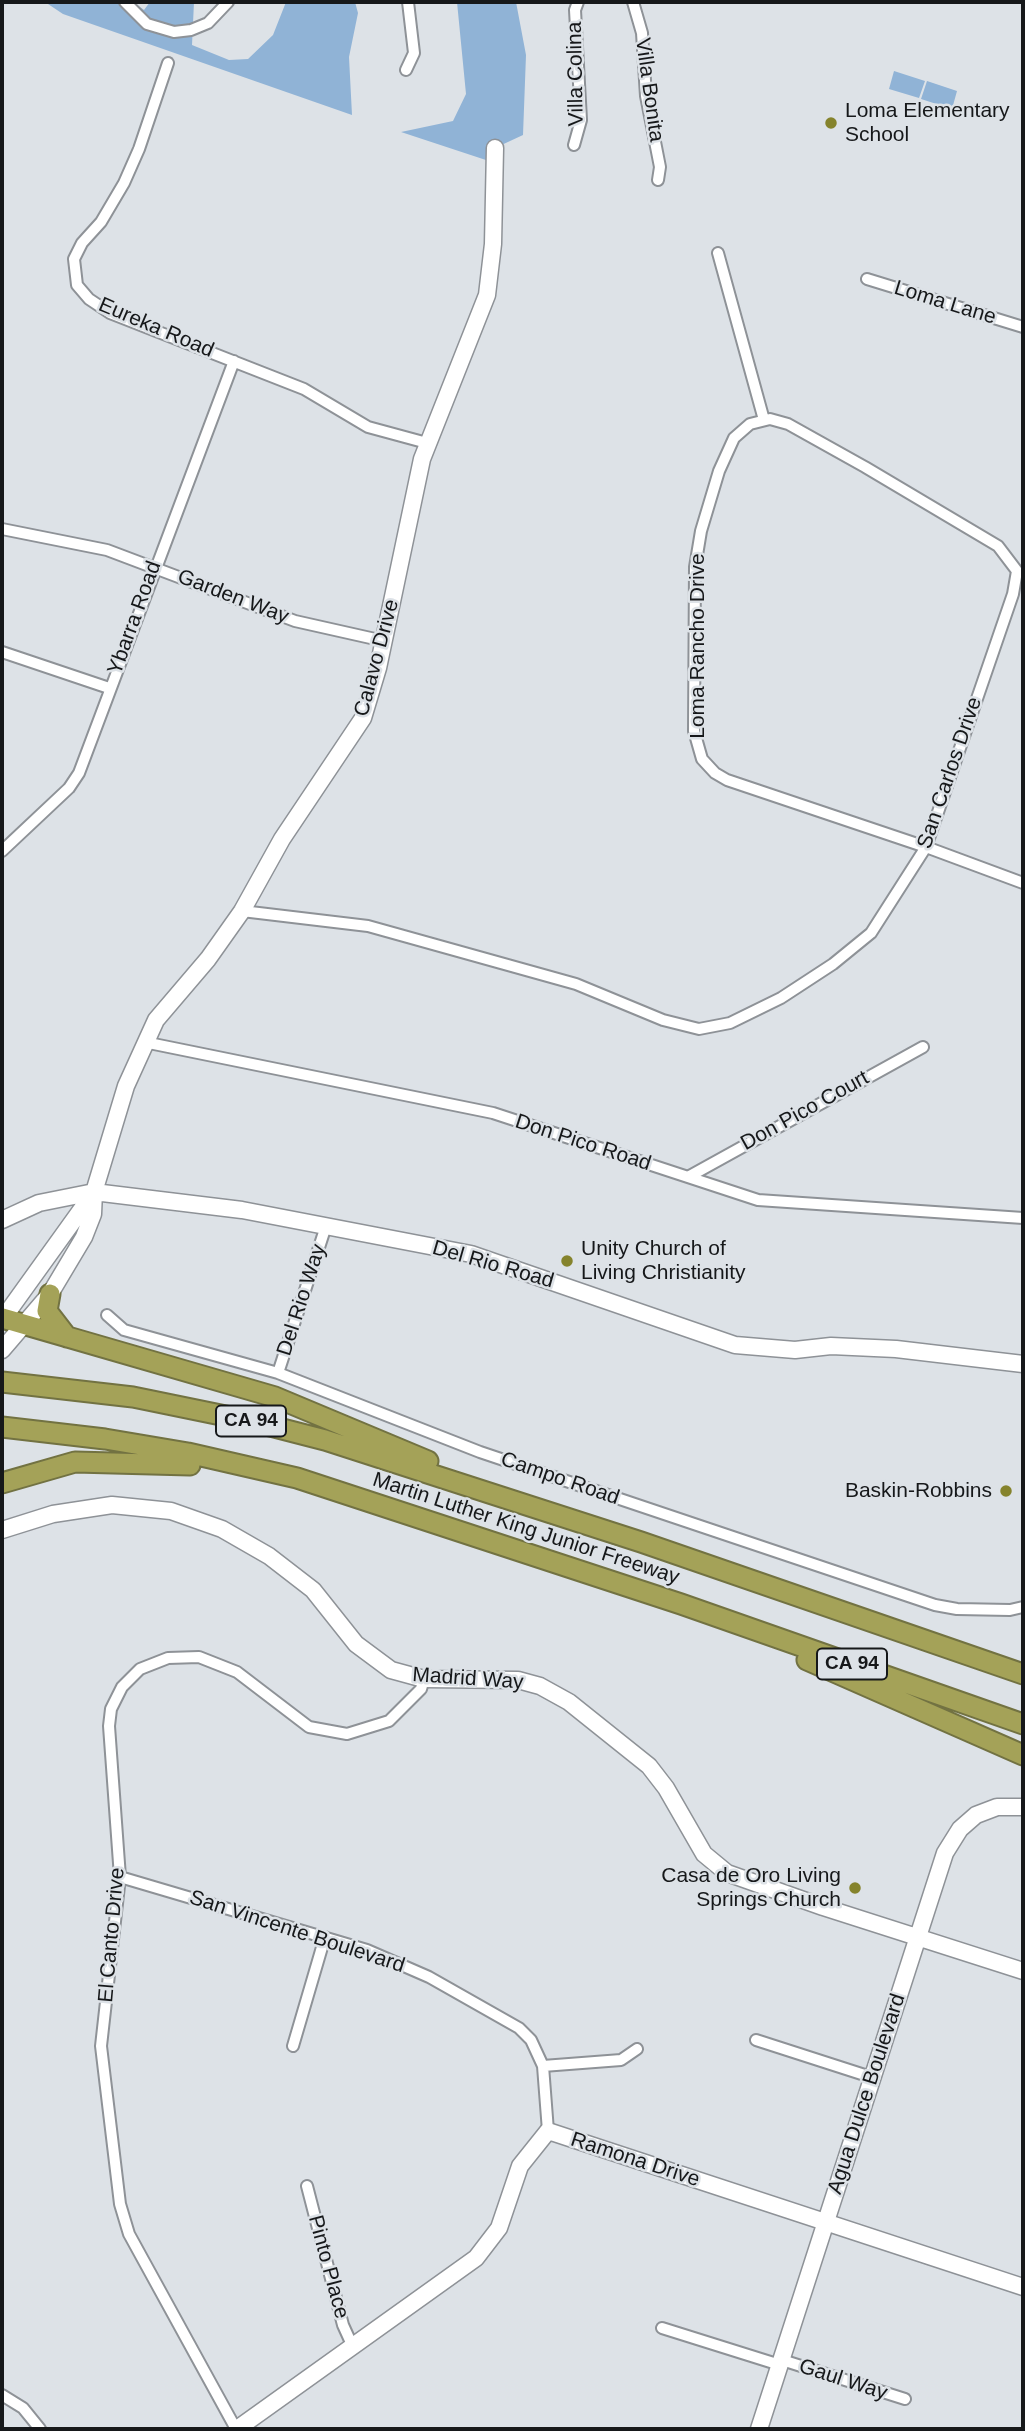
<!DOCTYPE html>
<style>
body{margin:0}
#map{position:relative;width:1025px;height:2431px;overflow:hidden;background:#dde2e7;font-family:Helvetica,sans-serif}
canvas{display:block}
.frame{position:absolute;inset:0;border:4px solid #16181a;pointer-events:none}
</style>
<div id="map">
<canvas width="1025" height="2431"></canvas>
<div class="frame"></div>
</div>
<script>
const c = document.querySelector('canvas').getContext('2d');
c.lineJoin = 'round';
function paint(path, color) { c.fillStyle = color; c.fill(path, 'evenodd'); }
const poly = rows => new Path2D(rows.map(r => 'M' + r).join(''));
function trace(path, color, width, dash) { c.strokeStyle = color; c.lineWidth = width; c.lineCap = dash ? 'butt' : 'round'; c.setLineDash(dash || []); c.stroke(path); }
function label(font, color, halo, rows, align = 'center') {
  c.font = font + ' Helvetica,sans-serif'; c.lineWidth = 5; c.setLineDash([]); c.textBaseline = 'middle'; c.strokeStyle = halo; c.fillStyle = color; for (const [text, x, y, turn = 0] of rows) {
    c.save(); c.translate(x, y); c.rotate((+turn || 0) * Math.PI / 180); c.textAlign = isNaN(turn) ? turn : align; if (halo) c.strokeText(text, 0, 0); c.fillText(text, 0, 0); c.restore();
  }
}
const green = poly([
 [45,2,133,2,144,10,150,2,194,2,192,45,229,60,248,59,273,35,286,2,355,2,358,13,349,57,352,115,63,14],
 [457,2,516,2,526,55,523,135,495,148,498,164,401,132,453,121,466,94],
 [894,71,925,81,919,98,889,89],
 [927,81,957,91,952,109,921,99]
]);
const street = poly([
 [125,2,147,24,174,32,191,30,208,23,228,2],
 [633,2,642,33,646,96,660,167,658,180],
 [168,63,139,149,124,183,101,222,82,243,74,259,77,285,89,299,110,313,304,389,368,427,427,443],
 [406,70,414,53,408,2],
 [574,145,581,120,575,10,578,2],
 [718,253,764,420],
 [867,279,1023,327],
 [2,529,107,550,295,621,384,641],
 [2,652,109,688],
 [2,851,69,788,79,773,234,361],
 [242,911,368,926,576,984,663,1020,699,1029,730,1023,781,998,833,964,871,933,926,847,1013,594,1017,571,998,546,865,467,788,424,770,419,750,424,734,438,719,471,701,531,695,567,694,731,702,759,715,773,727,780,926,847,1023,883],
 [144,1042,493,1113,758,1200,1023,1218],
 [688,1177,923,1047],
 [107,1315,124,1330,278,1373,480,1452,935,1605,957,1609,1010,1610,1023,1607],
 [278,1373,326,1226],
 [120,1877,367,1950,429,1977,519,2028,531,2040,543,2066,548,2131],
 [756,2040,874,2078],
 [293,2046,325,1937],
 [543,2066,621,2060,637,2049],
 [307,2186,343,2325,353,2347],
 [662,2328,780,2365],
 [782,2360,905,2399],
 [2,2395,23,2408,40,2429],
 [236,2429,129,2234,120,2204,101,2046,120,1877,109,1726,111,1709,122,1687,140,1669,168,1658,199,1657,237,1672,309,1727,347,1734,389,1721,421,1689,424,1679]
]);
const secondary = poly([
 [2,1220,39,1203,94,1192,242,1210,471,1254,735,1345,795,1350,831,1346,896,1349,1023,1364],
 [2,1320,94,1192],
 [2,1350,50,1294,84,1237,93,1214,94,1192,126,1086,156,1020,208,959,242,911,282,839,363,718,378,668,422,459,487,295,493,244,495,148],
 [2,1530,53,1514,112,1505,171,1511,222,1529,269,1556,313,1590,356,1644,391,1670,424,1679,518,1680,540,1686,569,1702,649,1766,666,1788,704,1854,727,1873,823,1907,1023,1971],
 [237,2429,476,2258,499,2228,520,2166,548,2131,1023,2287],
 [759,2429,945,1853,960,1829,976,1815,997,1807,1023,1807]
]);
const highway = poly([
 [50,1294,47,1311,67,1337],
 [2,1318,275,1397,428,1461],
 [2,1382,133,1397,255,1422,325,1440,641,1542,1023,1674],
 [2,1427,105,1439,188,1453,297,1478,681,1604,1023,1724],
 [2,1483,75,1462,190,1465],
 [807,1660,1023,1755]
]);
const markers = [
 [831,123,7,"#85832c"],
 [567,1261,7,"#85832c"],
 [1006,1491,7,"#85832c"],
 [855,1888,7,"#85832c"]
];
const shields = [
 [251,1421,70],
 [852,1664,70]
];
const shieldNames = [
 ["CA 94",251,1421],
 ["CA 94",852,1664]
];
const streetNames = [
 ["Villa Colina",576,74,-91],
 ["Villa Bonita",649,90,82],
 ["Loma Lane",945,303,17],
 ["Eureka Road",156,328,23],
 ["Garden Way",233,597,21],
 ["Ybarra Road",135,618,-70],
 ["Loma Rancho Drive",698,646,-90],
 ["Calavo Drive",377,658,-75],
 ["San Carlos Drive",950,773,-71],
 ["Don Pico Court",805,1111,-29],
 ["Don Pico Road",583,1143,18],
 ["Del Rio Road",493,1265,16],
 ["Del Rio Way",302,1300,-72],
 ["Campo Road",560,1479,19],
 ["Martin Luther King Junior Freeway",526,1529,18],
 ["Madrid Way",468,1679,4],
 ["San Vincente Boulevard",297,1932,18],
 ["El Canto Drive",112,1935,-85],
 ["Agua Dulce Boulevard",867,2094,-72],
 ["Ramona Drive",635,2160,18],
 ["Pinto Place",328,2267,75],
 ["Gaul Way",843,2380,18]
];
const poiNames = [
 ["Loma Elementary",845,111],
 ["School",845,135],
 ["Unity Church of",581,1249],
 ["Living Christianity",581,1273],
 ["Baskin-Robbins",992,1491,"right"],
 ["Casa de Oro Living",841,1876,"right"],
 ["Springs Church",841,1900,"right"]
];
paint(green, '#90b3d6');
trace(street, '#8e9297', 14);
trace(secondary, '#8e9297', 19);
trace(highway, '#727242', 23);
trace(street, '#fff', 10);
trace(secondary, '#fff', 16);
trace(highway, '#a4a258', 19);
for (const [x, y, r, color] of markers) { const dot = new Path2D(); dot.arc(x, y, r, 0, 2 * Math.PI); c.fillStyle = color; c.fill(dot); trace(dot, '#dde2e7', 2.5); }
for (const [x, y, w] of shields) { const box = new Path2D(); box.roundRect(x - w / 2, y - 15.5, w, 31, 5); c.fillStyle = '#dde2e7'; c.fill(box); trace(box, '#16181a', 2); }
label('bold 19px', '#16181a', null, shieldNames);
label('21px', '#16181a', '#dde2e7', streetNames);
label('21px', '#16181a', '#dde2e7', poiNames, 'left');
</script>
